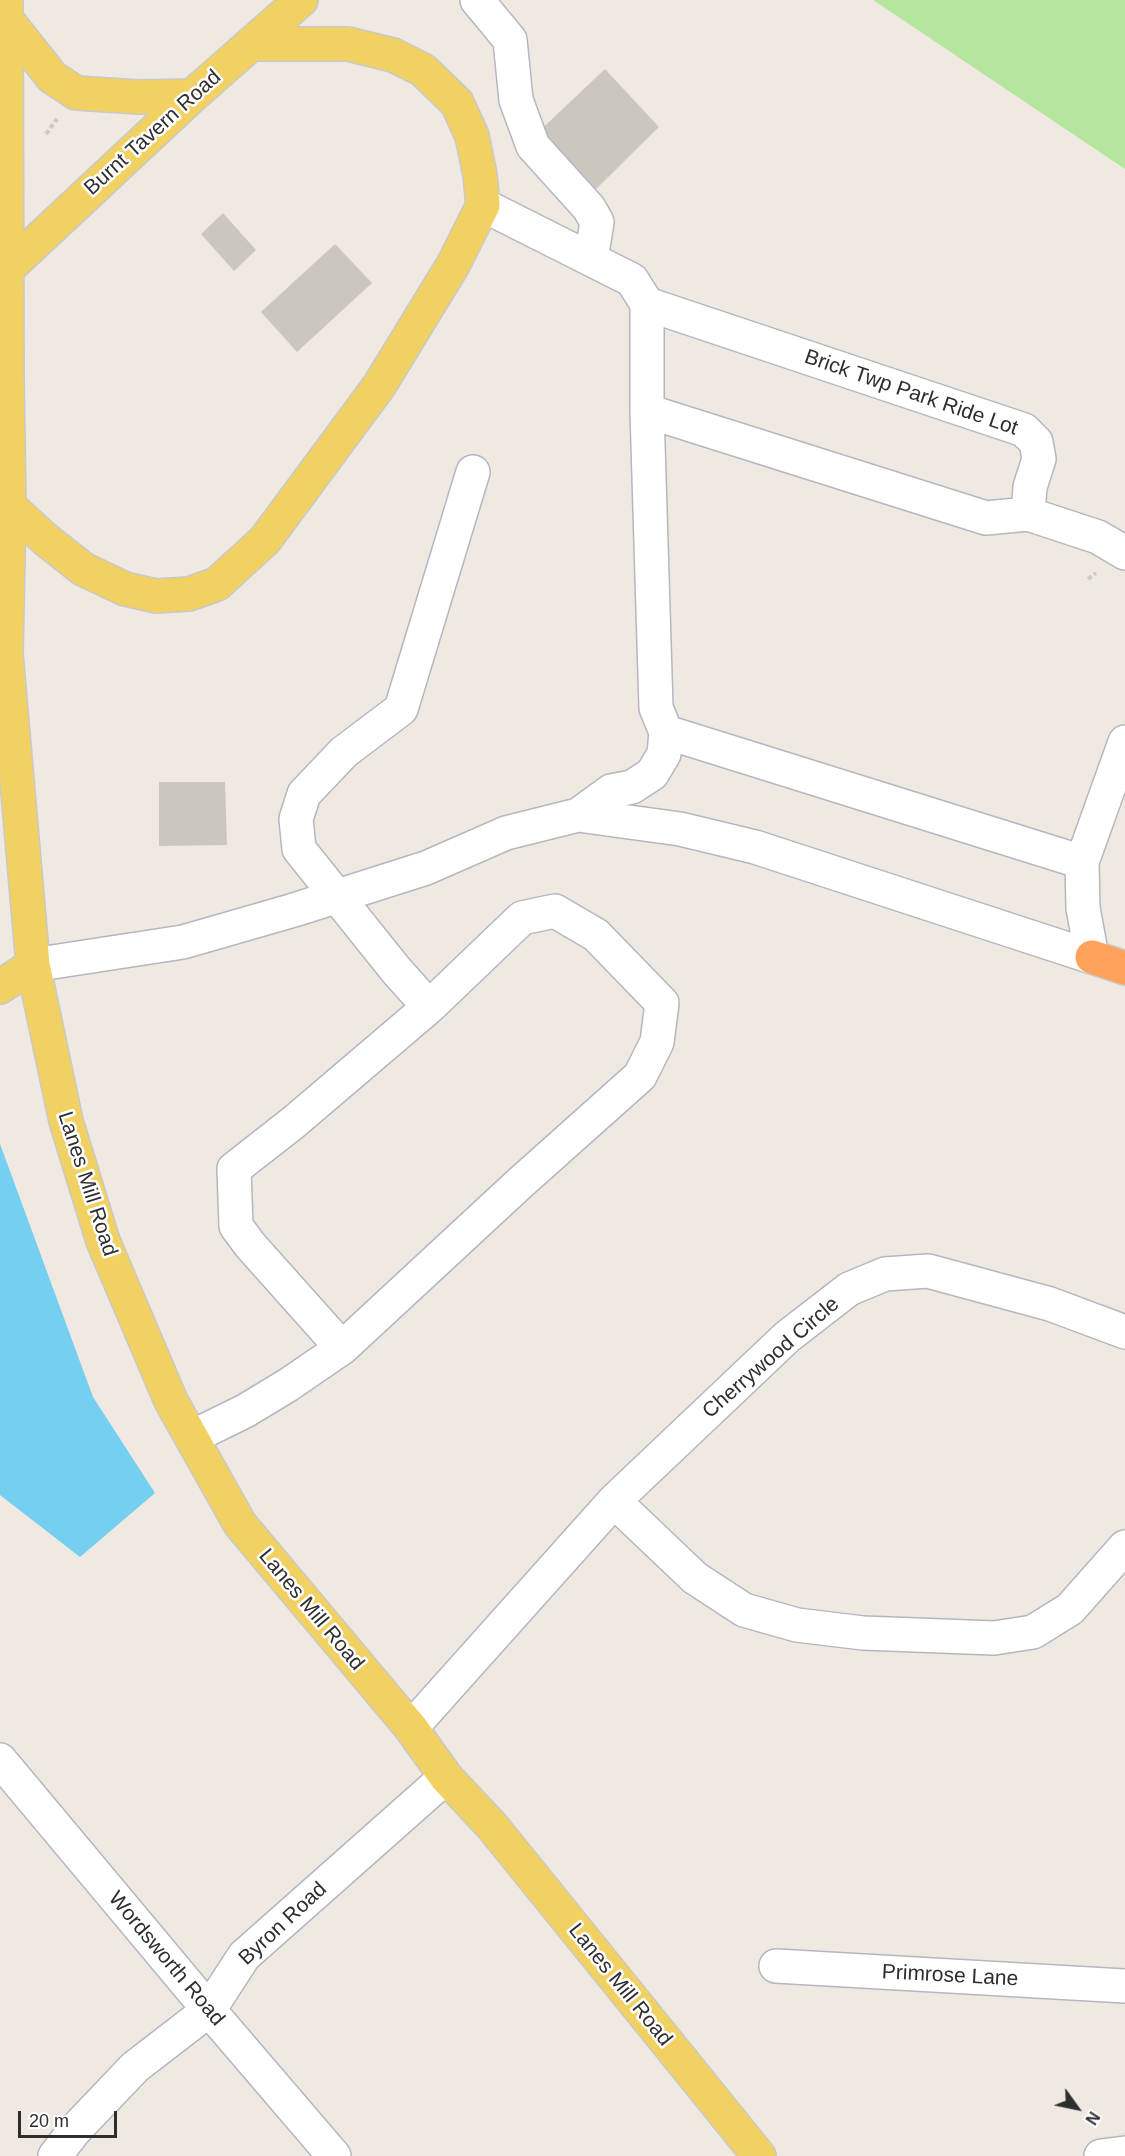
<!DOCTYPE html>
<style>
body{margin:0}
#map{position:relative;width:1125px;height:2156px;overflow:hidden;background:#efe9e1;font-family:Helvetica,sans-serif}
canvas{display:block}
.north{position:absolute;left:1047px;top:2078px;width:60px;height:60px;-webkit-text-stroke:4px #fff;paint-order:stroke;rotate:123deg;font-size:16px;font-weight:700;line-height:24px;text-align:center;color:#2e2e2e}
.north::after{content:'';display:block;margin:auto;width:21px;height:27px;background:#2e2e2e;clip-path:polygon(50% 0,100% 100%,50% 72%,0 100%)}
.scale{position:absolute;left:18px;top:2111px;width:99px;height:27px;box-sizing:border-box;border:3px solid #2e2e2e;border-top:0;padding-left:8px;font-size:18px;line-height:21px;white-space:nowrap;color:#2e2e2e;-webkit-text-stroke:4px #fff;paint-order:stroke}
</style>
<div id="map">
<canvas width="1125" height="2156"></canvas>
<div class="north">N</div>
<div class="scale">20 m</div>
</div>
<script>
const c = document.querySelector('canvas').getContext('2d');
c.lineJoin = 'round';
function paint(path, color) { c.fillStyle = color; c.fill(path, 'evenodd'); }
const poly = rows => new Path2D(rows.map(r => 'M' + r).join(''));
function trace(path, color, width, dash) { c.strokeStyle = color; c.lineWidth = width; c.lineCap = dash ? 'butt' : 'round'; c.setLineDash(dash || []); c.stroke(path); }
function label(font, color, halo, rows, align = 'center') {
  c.font = font + ' Helvetica,sans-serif'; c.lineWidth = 5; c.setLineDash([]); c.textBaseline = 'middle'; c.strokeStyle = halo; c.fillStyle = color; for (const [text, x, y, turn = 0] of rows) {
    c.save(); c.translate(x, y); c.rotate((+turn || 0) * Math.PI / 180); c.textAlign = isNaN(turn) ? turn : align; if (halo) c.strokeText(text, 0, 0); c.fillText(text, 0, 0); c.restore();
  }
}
const green = poly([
 [873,0,1125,0,1125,169]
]);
const water = poly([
 [0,1144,93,1397,155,1493,80,1557,0,1495]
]);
const building = poly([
 [605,69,659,127,586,199,533,137],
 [223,213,256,250,234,271,201,234],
 [335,244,372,283,297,352,261,312],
 [159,782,225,782,227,845,159,846]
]);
const path = poly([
 [46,134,57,119],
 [1088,579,1096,573]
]);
const minor = poly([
 [477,0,510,40,516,100,533,146,589,208,597,222,591,259],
 [647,304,1024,430,1036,442,1039,459,1030,487,1028,514,1098,537,1125,553],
 [647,411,986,518,1028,514],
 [666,732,1082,862],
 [578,815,680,829,755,847,1092,957,1083,908,1082,862,1125,742],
 [33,965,183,942,294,910,426,868,506,833,578,815,611,791,632,787,652,774,664,754,666,732,656,708,647,411,647,304,632,280,483,205],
 [342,1348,250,1245,236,1226,234,1169,294,1122,429,1007],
 [192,1437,245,1411,288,1385,342,1348,519,1184,640,1076,657,1042,662,1003,596,935,555,911,522,918,429,1007,396,970,299,849,296,819,304,794,344,752,401,709,473,472],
 [614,1501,695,1578,744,1610,797,1625,863,1633,994,1638,1033,1632,1070,1609,1125,1547],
 [411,1728,614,1501,787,1337,849,1289,885,1274,928,1271,1050,1304,1125,1332],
 [0,1760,209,2010,334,2156],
 [776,1966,1125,1986],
 [55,2156,74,2131,135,2067,209,2010,244,1956,446,1777],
 [1101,2156,1125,2153]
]);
const major = poly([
 [6,0,7,379,9,506,6,654,33,965,66,1121,103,1241,171,1401,240,1524,411,1728,446,1777,492,1826,759,2156],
 [3,15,52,77,76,93,139,97,192,96],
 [0,279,7,269,192,96,301,0],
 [9,506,45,539,83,569,125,589,156,596,189,594,217,584,265,540,379,386,453,265,483,205,480,175,472,136,457,103,423,70,393,55,348,44,252,44],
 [0,987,33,965]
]);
const highway = poly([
 [1092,957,1125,968]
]);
const streetNames = [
 ["Burnt Tavern Road",153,133,-42],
 ["Brick Twp Park Ride Lot",911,393,19],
 ["Lanes Mill Road",87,1184,72],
 ["Cherrywood Circle",771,1358,-41],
 ["Lanes Mill Road",311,1610,50],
 ["Byron Road",283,1924,-43],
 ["Wordsworth Road",166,1959,50],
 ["Primrose Lane",950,1976,3],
 ["Lanes Mill Road",620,1985,51]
];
paint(green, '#b6e59e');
paint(water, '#75cff0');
paint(building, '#cbc7bf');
trace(minor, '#b4b7c1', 36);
trace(major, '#c9c9c9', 36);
trace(highway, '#c9c9c9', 36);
trace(path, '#c9c9c9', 4, [4.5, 3]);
trace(minor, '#fff', 33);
trace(major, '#f2d163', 33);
trace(highway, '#ffa35c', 33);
label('21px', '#2e2e2e', '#fff', streetNames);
</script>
